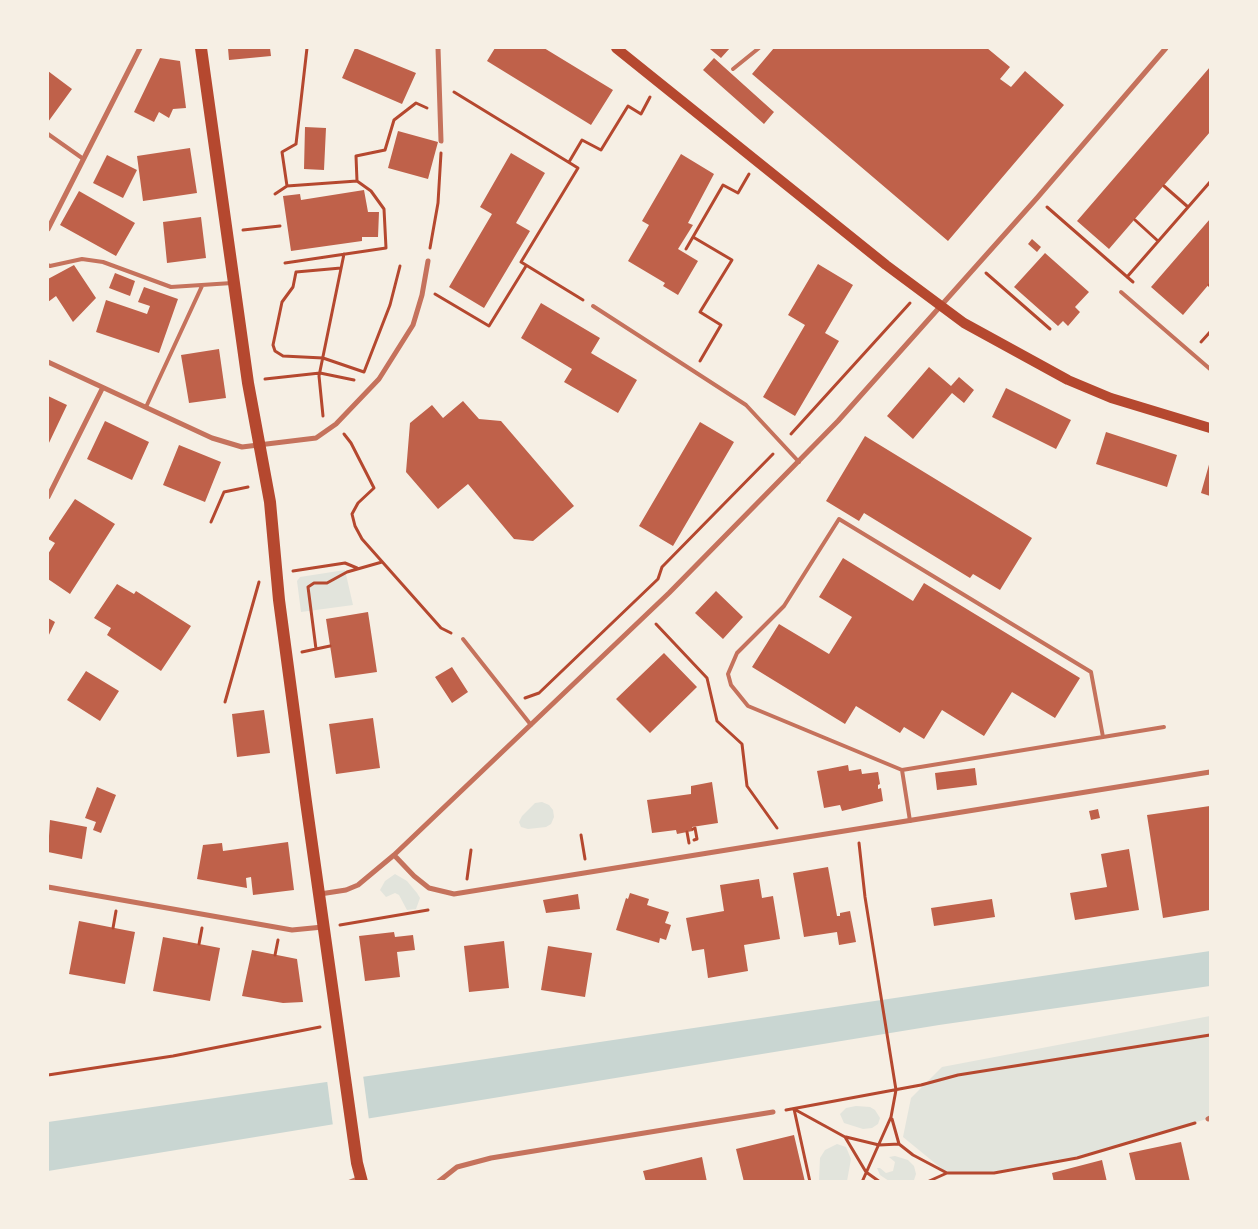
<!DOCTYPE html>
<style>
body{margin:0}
#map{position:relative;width:1258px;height:1229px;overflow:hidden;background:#f6efe4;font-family:"PT Sans Narrow",sans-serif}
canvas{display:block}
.frame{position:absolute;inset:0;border:49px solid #f6efe4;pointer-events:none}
</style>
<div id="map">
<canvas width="1258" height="1229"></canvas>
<div class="frame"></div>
</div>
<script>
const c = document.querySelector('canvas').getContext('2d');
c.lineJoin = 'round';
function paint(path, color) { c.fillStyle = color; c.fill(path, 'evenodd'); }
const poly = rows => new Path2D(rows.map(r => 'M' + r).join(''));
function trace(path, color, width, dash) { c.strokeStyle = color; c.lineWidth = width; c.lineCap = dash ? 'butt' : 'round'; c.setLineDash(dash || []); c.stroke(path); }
const green = poly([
 [345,570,353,605,301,612,297,581,300,577],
 [542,802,549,805,553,810,554,817,551,824,546,827,528,829,521,827,519,822,522,816,535,803],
 [395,874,407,881,417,893,420,898,416,909,407,910,399,895,395,893,386,897,380,890,385,881],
 [1210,1016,1210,1118,1077,1158,994,1173,947,1173,903,1137,911,1098,942,1067],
 [856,1106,870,1107,875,1110,880,1118,878,1124,872,1128,863,1129,844,1123,840,1114,846,1108],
 [837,1144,846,1147,851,1159,847,1181,819,1181,820,1158,825,1150],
 [895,1156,908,1160,914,1166,916,1174,914,1180,889,1181,880,1175,877,1168,880,1168,886,1173,893,1171,895,1162,889,1157]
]);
const water = poly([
 [1210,951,1210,986,939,1025,48,1171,48,1122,459,1063]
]);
const pier = poly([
 [363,1075,369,1120,333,1126,327,1080]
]);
const building = poly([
 [228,48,270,48,271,56,229,60],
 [355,48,416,73,402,104,342,78],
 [495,48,544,48,613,90,591,125,487,61],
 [712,48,730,48,721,58,710,49],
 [774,48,987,48,1010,67,1000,79,1011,87,1025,71,1064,105,948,241,752,74],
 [160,58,180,61,186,108,173,109,169,118,159,112,154,122,134,112],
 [714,58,774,112,764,124,703,70],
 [1210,67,1210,132,1109,249,1077,221],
 [48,71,72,89,48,122],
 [305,127,326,128,324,170,304,169],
 [398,131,438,142,428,179,388,168],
 [190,148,197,193,143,201,137,156],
 [511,153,545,173,516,223,530,231,484,308,449,287,492,214,480,207],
 [681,154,714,174,688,223,693,225,678,249,698,261,678,295,663,286,665,283,628,261,649,225,642,221],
 [107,155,137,170,123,198,93,183],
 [364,190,368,212,379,212,378,237,362,237,362,241,291,251,283,196,300,194,301,200],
 [79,191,135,223,116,256,60,225],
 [201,217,206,258,167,263,163,222],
 [1210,219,1210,283,1183,315,1151,287],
 [1032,239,1041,247,1037,252,1028,244],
 [1045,253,1089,292,1075,307,1080,312,1068,326,1063,321,1058,326,1014,287],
 [818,264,853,285,825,333,839,341,795,416,763,397,805,325,788,315],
 [74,265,96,298,73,322,56,296,48,302,48,279],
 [115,273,135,281,130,296,109,288],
 [144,287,178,299,159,353,96,332,106,300,147,314,150,306,138,302],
 [541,303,600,338,591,353,637,380,618,413,564,382,572,369,521,338],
 [219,349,226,398,189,403,181,355],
 [929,367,951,386,959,377,974,390,964,403,952,393,913,439,887,416],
 [1006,388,1071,420,1056,449,992,417],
 [48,396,67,405,48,445],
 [463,401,479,419,501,421,574,506,533,541,514,539,468,484,438,509,406,472,410,423,432,405,443,418],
 [105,421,149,442,132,480,87,459],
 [700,422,734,442,673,546,639,526],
 [1106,432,1177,455,1167,487,1096,464],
 [865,436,1032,538,1000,590,973,574,970,578,864,513,859,521,826,501],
 [179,445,221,462,205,502,163,485],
 [1210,461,1210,496,1201,493],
 [75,499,115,524,70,594,48,579,48,554,55,543,48,539],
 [843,558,913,601,924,583,1080,678,1055,718,1012,692,984,736,942,710,924,739,904,727,900,733,856,706,845,724,752,667,779,624,829,654,852,617,819,597],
 [117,584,134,594,136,591,191,626,161,671,107,635,111,628,94,618],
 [716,591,743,617,723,639,695,613],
 [368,612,377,672,335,678,326,619],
 [48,618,55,622,48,637],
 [664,653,697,687,650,733,616,699],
 [452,667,468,692,452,703,435,677],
 [86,671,119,691,100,721,67,700],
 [264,710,270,753,237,757,232,714],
 [373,718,380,768,336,774,329,724],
 [848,765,849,771,861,769,862,774,878,772,880,784,878,785,878,789,881,788,883,801,842,811,840,805,824,808,817,771],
 [975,768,977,785,937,790,935,773],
 [712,782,718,823,692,827,693,831,687,832,677,834,676,830,652,833,647,800,691,794,691,786],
 [97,787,116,795,101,833,93,830,96,822,85,818],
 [1210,806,1210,910,1163,918,1147,815],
 [1098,809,1100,818,1091,820,1089,811],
 [50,820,87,827,82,859,48,852],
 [288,842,294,890,253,895,251,877,246,878,247,888,197,879,203,845,222,843,223,851],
 [1129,849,1139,910,1075,920,1070,893,1107,887,1101,854],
 [828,867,837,916,840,916,840,913,850,911,856,942,839,945,837,932,804,937,793,873],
 [759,879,762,898,773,896,780,939,744,945,748,971,708,978,704,949,692,951,686,918,724,911,720,885],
 [630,893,649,899,647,905,669,912,665,923,671,925,666,940,660,938,659,943,616,930,626,898,628,899],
 [578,894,580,909,546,913,543,900],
 [992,899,995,917,934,926,931,908],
 [79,921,135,932,125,984,69,974],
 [394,932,395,937,413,935,415,950,397,952,400,977,365,981,359,936],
 [163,937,220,948,210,1001,153,991],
 [504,941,509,988,469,992,464,946],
 [548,946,592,953,585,997,541,990],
 [252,950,297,959,303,1002,283,1003,242,996],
 [794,1135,805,1182,744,1182,736,1149],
 [1181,1142,1190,1182,1136,1182,1129,1153],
 [702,1157,707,1182,646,1182,643,1171],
 [1102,1160,1107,1182,1054,1182,1052,1173]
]);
const path = poly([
 [454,92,578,168,521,262,583,300],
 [569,162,582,140,601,150,628,106,641,114,650,97],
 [357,181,356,156,385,150,394,120,416,103,427,108],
 [1164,186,1188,207],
 [275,194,287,186,282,152,296,144,307,48],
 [1047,207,1133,282],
 [1135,220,1158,241],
 [243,230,280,226],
 [693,237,732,260,700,312,721,325,700,361],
 [430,248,438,203,441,153],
 [686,249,723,185,738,193,749,174],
 [285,263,386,248,384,209,371,191,357,181,287,186],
 [341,268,296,272,293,287,282,302,273,345,275,351,283,356,323,358,364,372,390,305,400,266],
 [986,273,1050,329],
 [1127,277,1210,182],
 [1209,285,1210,286],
 [435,294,489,326,526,266],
 [1201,342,1210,332],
 [265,379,320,373,354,380],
 [323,416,319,376,344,254],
 [344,434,351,443,374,488,358,503,352,514,355,526,362,539,441,628,451,633],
 [791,434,910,303],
 [211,522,224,492,248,487],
 [293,571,345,563,357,568],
 [656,624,707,678,717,721,742,744,747,786,777,828],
 [316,649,308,587,314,583,327,583,347,572,382,562],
 [302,652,330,646],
 [525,698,539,693,658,579,662,567,773,454],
 [225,702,259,582],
 [693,829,695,828,697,839,694,840],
 [687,832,689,843],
 [581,835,585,859],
 [859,843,865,897,896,1090,891,1117,862,1182],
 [467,879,471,850],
 [340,925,428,910],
 [113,928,116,911],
 [199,944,202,928],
 [275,955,278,940],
 [48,1075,173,1056,320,1027],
 [786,1110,921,1085,958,1075,1210,1035],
 [892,1119,899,1144,913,1155,947,1173,927,1182],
 [846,1137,879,1145,899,1144],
 [947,1173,994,1173,1077,1158,1195,1123],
 [810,1182,794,1109,845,1137,866,1172,880,1182]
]);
const service = poly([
 [733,69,759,48],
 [48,134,82,158],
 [48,265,50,266,82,259,103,262,171,287,232,283],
 [1121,292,1210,369],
 [593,306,746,405,799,462],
 [146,407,202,286],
 [463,639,531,725],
 [902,770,1164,727],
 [910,821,902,770,748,706,731,685,728,674,737,653,784,606,839,519,1091,672,1103,737]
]);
const minor = poly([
 [438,48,441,141],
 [48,229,140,48],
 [48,362,212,438,242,447,316,438,336,424,379,379,413,325,422,295,428,261],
 [48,497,102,389],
 [394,855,414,876,429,888,454,894,1210,772],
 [48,887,292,930,323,927],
 [320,894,346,890,358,885,394,855,669,593,838,421,1037,198,1166,48],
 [1208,1119,1210,1118],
 [350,1182,360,1178],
 [438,1182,457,1167,491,1158,773,1112]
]);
const secondary = poly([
 [616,48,886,265,964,323,1068,380,1111,398,1210,428]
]);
const primary = poly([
 [201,48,248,383,270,502,279,600,306,802,357,1163,362,1182]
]);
paint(green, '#e2e4dc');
paint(water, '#c9d6d2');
paint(pier, '#f6efe4');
paint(building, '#bf614a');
trace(path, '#b5482f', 3);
trace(service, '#c5725c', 4);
trace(minor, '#c5725c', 5);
trace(secondary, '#b5482f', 10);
trace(primary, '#b5482f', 12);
</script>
